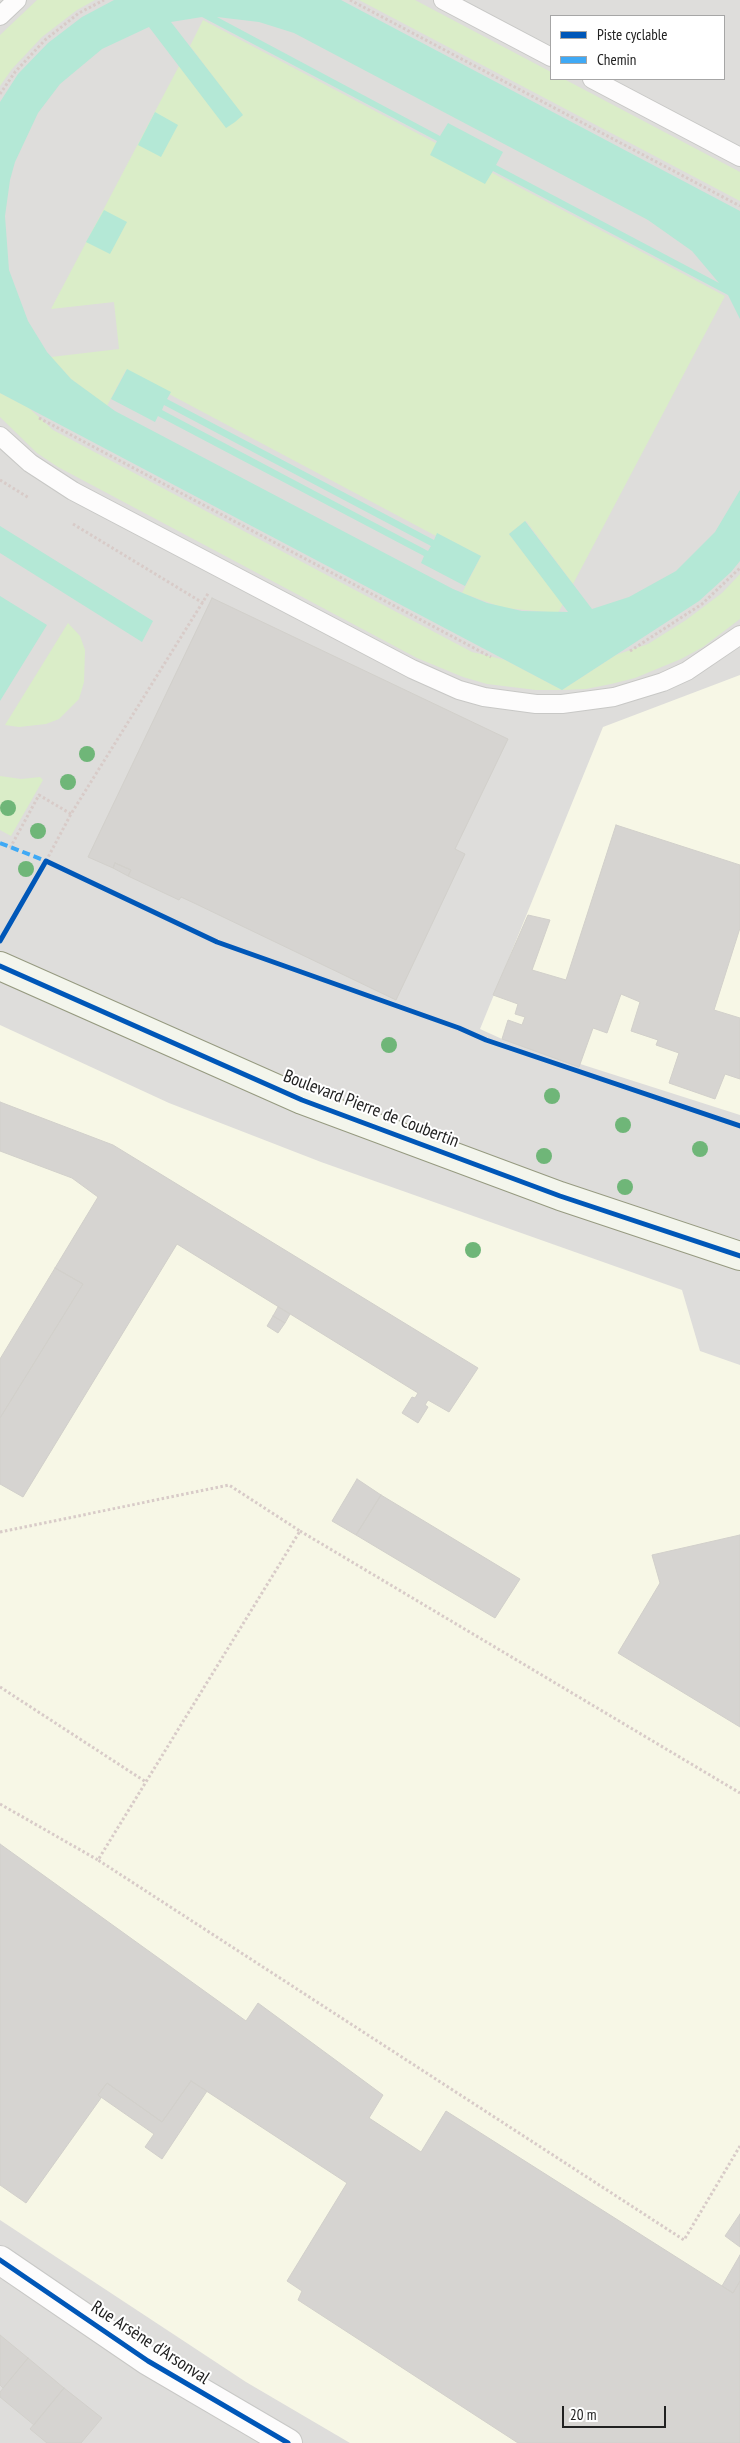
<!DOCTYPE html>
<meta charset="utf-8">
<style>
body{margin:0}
#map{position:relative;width:740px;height:2443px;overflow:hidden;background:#efeeea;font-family:"PT Sans Narrow",sans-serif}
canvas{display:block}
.legend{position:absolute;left:550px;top:15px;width:175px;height:65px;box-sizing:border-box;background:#fff;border:1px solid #a6a6a6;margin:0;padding:6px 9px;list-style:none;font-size:15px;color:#212121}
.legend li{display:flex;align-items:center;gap:10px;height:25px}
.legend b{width:25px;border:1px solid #a6a6a6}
.scale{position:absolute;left:562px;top:2406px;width:104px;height:22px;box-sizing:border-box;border:2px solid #212121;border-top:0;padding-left:6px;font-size:15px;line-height:18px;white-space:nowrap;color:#212121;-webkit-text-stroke:4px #fff;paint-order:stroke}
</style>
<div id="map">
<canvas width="740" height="2443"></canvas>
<ul class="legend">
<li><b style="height:6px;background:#0057b8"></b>Piste cyclable</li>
<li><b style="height:6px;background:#3fa9f5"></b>Chemin</li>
</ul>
<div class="scale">20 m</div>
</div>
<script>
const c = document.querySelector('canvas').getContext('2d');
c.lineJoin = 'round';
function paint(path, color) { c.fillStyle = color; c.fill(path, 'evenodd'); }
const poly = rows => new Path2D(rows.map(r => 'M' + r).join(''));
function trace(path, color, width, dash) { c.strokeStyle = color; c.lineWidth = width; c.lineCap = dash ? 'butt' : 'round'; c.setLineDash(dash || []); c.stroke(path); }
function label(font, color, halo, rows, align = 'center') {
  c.font = font + ' "PT Sans Narrow",sans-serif'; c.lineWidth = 4; c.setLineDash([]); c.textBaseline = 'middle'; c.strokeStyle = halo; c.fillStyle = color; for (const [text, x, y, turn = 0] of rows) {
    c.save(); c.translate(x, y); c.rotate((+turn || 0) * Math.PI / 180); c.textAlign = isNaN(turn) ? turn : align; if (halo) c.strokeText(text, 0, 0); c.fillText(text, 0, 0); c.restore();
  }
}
const residential = poly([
 [0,0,740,0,740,2443,0,2443],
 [551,16,724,16,724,79,551,79]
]);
const education = poly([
 [740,675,740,1115,502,1039,480,1029,603,727],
 [0,1025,169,1103,321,1162,682,1290,700,1351,740,1365,740,2443,350,2443,246,2382,0,2220]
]);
const grass = poly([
 [37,0,95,0,77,10,42,37,12,69,0,86,0,35],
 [359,0,415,0,551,72,551,79,564,79,740,172,740,201],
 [203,20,725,296,573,584,526,521,509,534,563,604,558,613,504,608,462,593,481,556,438,534,436,536,169,394,170,393,126,370,107,406,71,379,51,357,119,349,114,302,51,309,179,66,226,127,242,115,190,46],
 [0,393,29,408,53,430,472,652,505,660,562,690,616,655,648,644,686,620,722,593,740,574,740,619,703,647,681,659,635,678,611,684,586,689,561,690,536,690,487,684,463,677,417,658,58,467,37,453,0,417],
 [68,623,80,636,85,650,84,682,79,699,59,719,46,724,19,727,5,725],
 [0,776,21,779,40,777,43,780,11,836,0,830]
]);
const pitch = poly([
 [114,0,341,0,740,211,740,319,728,295,493,171,485,184,430,155,437,141,202,17,171,22,243,115,235,122,226,128,149,27,102,49,60,84,38,113,15,162,10,180,5,216,9,270,28,321,47,352,71,379,115,411,453,589,487,603,522,611,568,612,509,534,525,521,592,609,629,597,676,571,715,532,740,490,740,561,731,572,699,601,562,690,0,393,0,102,18,74,48,43,82,17],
 [217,17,259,22,294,33,648,220,692,251,719,283,496,165,503,152,448,123,440,136],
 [155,112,178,125,161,157,138,145],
 [104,210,127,222,110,254,86,242],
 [127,369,171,392,167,399,434,540,437,533,481,556,465,586,421,563,424,556,158,416,155,422,111,399],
 [164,405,431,546,428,551,162,410],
 [0,526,153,621,142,642,0,553],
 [0,596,47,625,0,701]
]);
const building = poly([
 [212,598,508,739,455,849,465,854,396,1000,194,903,181,897,179,900,128,876,131,870,115,863,113,868,88,857,212,598],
 [616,825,740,865,740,928,714,1010,740,1018,740,1079,725,1074,715,1099,669,1083,679,1053,656,1045,658,1040,631,1031,640,1002,621,994,607,1033,593,1028,579,1067,502,1039,508,1020,522,1025,525,1017,515,1014,518,1004,493,995,528,915,550,920,532,970,566,980,616,825],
 [115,863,131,870,128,876,113,868,115,863],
 [0,1102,113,1145,478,1368,449,1412,428,1400,425,1405,428,1407,418,1423,402,1413,412,1397,415,1398,418,1393,177,1244,23,1497,0,1484,0,1418,83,1284,55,1268,98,1197,72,1178,0,1151,0,1102],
 [55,1268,83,1284,0,1418,0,1359,55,1268],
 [278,1307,290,1314,285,1323,273,1316,278,1307],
 [273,1316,285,1323,278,1333,267,1326,273,1316],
 [357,1479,381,1495,356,1535,332,1521,357,1479],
 [381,1495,520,1579,495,1618,356,1535,381,1495],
 [740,1535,740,1727,618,1653,660,1583,652,1555,740,1535],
 [0,1844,246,2021,258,2003,383,2095,369,2118,421,2152,446,2111,733,2293,740,2281,740,2443,518,2443,298,2300,302,2291,287,2281,347,2183,191,2081,162,2122,107,2083,98,2095,101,2098,26,2203,0,2185,0,1844],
 [191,2081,207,2091,162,2159,145,2147,154,2134,98,2095,107,2083,162,2122,191,2081],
 [740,2214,740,2247,725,2236,740,2214],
 [740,2255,740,2281,733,2293,722,2286,740,2255],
 [0,2335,28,2358,3,2388,0,2385,0,2335],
 [28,2358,64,2388,34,2425,0,2397,0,2392,28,2358],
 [64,2388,102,2418,81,2443,47,2443,30,2429,64,2388]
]);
const path = poly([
 [350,0,740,206],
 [0,94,15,72,45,40,79,13,104,0],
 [39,418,491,657],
 [0,480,29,498],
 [73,524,203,603],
 [630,651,702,604,740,568],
 [10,848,39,795,71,814],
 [46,861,71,814,209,592],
 [300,1531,740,1793],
 [0,1532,229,1485,300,1531,98,1860,684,2240,740,2146],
 [0,1687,146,1782],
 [0,1804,98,1860]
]);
const lane = poly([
 [443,0,551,57],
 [0,16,17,0],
 [592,79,740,157],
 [0,436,30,463,73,491,412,669,459,690,484,697,536,704,562,704,614,697,663,682,687,671,740,635]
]);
const street = poly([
 [0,2260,148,2361,288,2443]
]);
const secondary = poly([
 [0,966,302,1100,560,1196,740,1256]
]);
const quiet = poly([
 [0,843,46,861]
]);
const cycleway = poly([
 [0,941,46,861,217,942,459,1028,486,1040,740,1126],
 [0,966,302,1100,560,1196,740,1256],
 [0,2260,148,2361,288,2443]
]);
const trees = [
 [87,754],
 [68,782],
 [8,808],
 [38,831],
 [26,869],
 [389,1045],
 [552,1096],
 [623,1125],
 [700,1149],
 [544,1156],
 [625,1187],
 [473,1250]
];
const streetNames = [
 ["Boulevard Pierre de Coubertin",371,1109,21],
 ["Rue Arsène d'Arsonval",150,2343,33]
];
paint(residential, '#dedddb');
paint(education, '#f7f7e6');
paint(grass, '#daedc8');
paint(pitch, '#b4e8d6');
paint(building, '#d6d4d1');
trace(building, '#d2d0cb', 1);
trace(lane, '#c8c8c6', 20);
trace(street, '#c8c8c6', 30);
trace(secondary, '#969a80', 30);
trace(path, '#d8cbc8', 3, [2.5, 2.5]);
trace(lane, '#fdfcfc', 18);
trace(street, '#fdfcfc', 28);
trace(secondary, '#f3f5ec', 28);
trace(quiet, '#3fa9f5', 4, [8, 4]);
trace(cycleway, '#0057b8', 5);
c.fillStyle = '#6fb678';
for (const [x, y] of trees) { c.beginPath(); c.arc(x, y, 8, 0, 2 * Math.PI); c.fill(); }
label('18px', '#212121', '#fff', streetNames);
</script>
